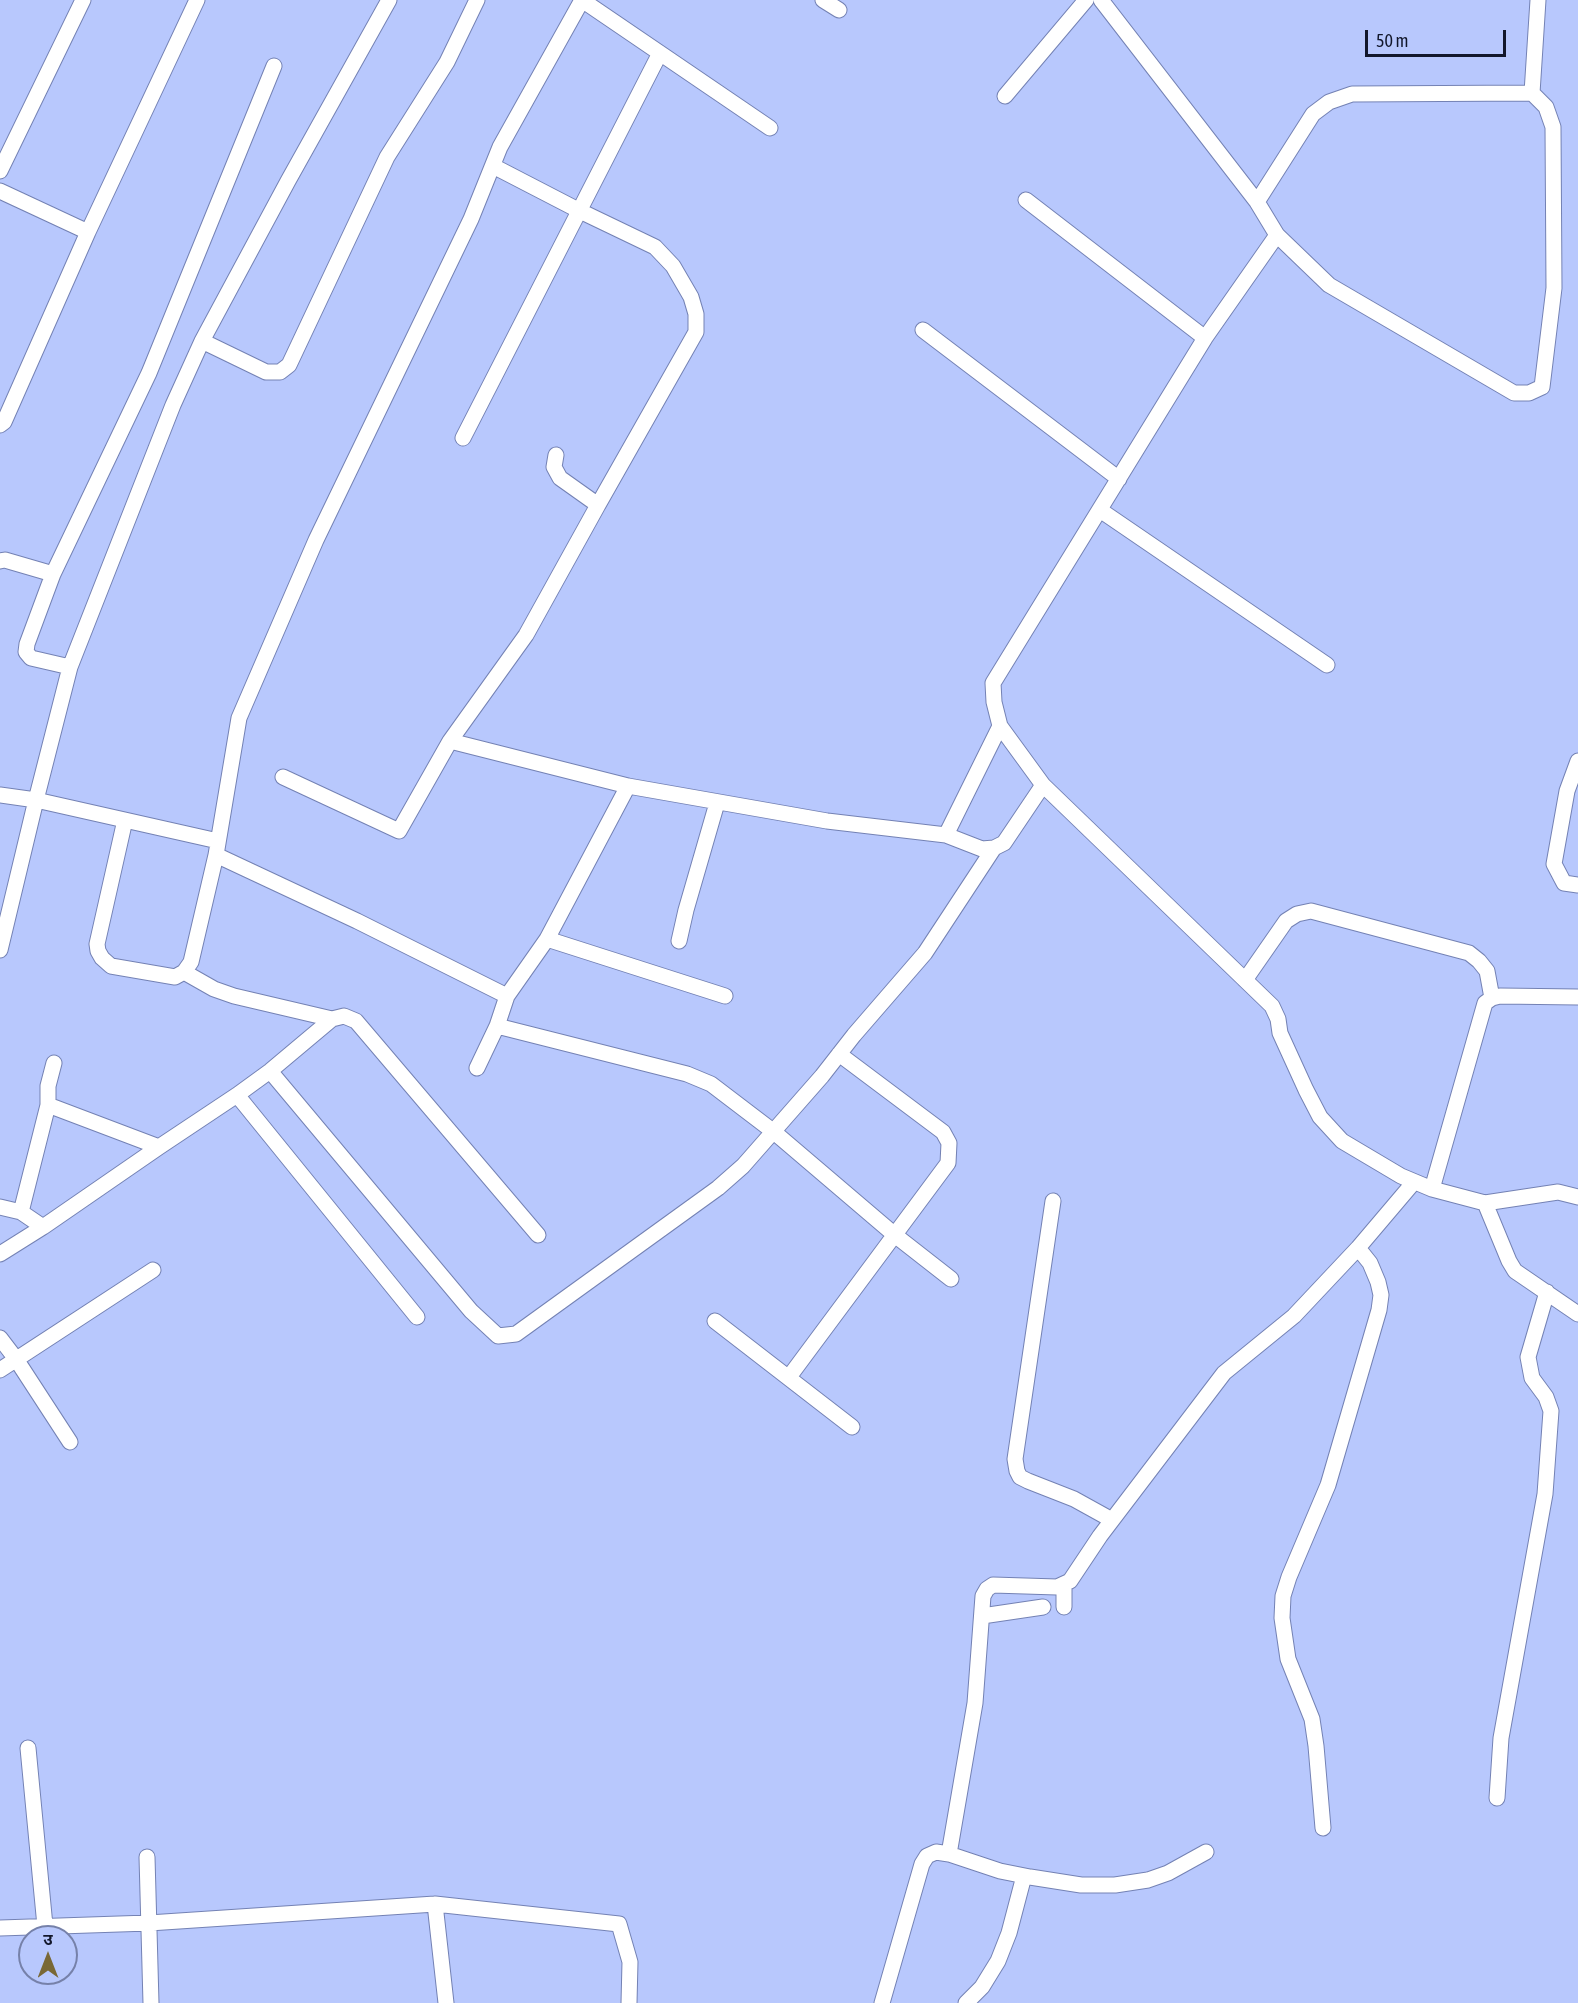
<!DOCTYPE html>
<meta charset="utf-8">
<style>
body{margin:0}
#map{position:relative;width:1578px;height:2003px;overflow:hidden;background:#b8c8fd;font-family:"Asap Condensed","Noto Sans Devanagari",sans-serif}
canvas{display:block}
.north{position:absolute;left:18px;top:1925px;width:60px;height:60px;box-sizing:border-box;background:#b8c8fd;border:2px solid #7681a9;border-radius:50%;rotate:0deg;font-size:16px;font-weight:700;line-height:24px;text-align:center;color:#12172b}
.north::after{content:'';display:block;margin:auto;width:21px;height:27px;background:#796836;clip-path:polygon(50% 0,100% 100%,50% 72%,0 100%)}
.scale{position:absolute;left:1365px;top:30px;width:141px;height:27px;box-sizing:border-box;border:3px solid #12172b;border-top:0;padding-left:8px;font-size:18px;line-height:21px;white-space:nowrap;color:#12172b;-webkit-text-stroke:4px #b8c8fd;paint-order:stroke}
</style>
<div id="map">
<canvas width="1578" height="2003"></canvas>
<div class="north">उ</div>
<div class="scale">50 m</div>
</div>
<script>
const c = document.querySelector('canvas').getContext('2d');
c.lineJoin = 'round';
const poly = rows => new Path2D(rows.map(r => 'M' + r).join(''));
function trace(path, color, width, dash) { c.strokeStyle = color; c.lineWidth = width; c.lineCap = dash ? 'butt' : 'round'; c.setLineDash(dash || []); c.stroke(path); }
const minor = poly([
 [582,0,770,128],
 [823,0,839,10],
 [1101,0,1257,202,1277,235,1205,338,993,683,994,702,1000,726,1043,785,1272,1006,1278,1019,1280,1033,1306,1090,1320,1117,1342,1141,1401,1176,1432,1189,1485,1203,1558,1192,1578,1197],
 [274,66,149,373,53,574,27,644,26,652,31,658,70,667,173,405,202,341,288,181,389,0],
 [1005,96,1086,0],
 [493,166,580,211,655,247,673,266,691,297,696,314,696,332,598,505,560,478,554,467,556,455],
 [0,171,83,0],
 [0,191,88,232,197,0],
 [1026,200,1205,338],
 [1257,202,1313,114,1329,102,1352,94,1532,93,1538,0],
 [1277,235,1329,285,1514,393,1529,393,1542,387,1554,288,1553,127,1546,107,1532,93],
 [923,330,1119,479],
 [202,341,266,372,280,372,289,365,387,157,447,62,477,0],
 [0,425,4,422,88,232],
 [463,438,660,53],
 [1100,510,1327,665],
 [0,561,5,560,53,574],
 [70,667,36,800,218,841],
 [450,741,526,635,598,505],
 [1578,761,1567,791,1554,864,1564,883,1578,885],
 [283,777,399,831,450,741,628,786],
 [0,795,36,800,0,950],
 [125,820,97,944,98,951,102,958,111,966,175,977,184,972,191,962,216,855,239,718,316,540,471,219,500,147,582,0],
 [946,835,1000,726],
 [216,855,357,921,507,996],
 [547,939,725,996],
 [679,941,686,910,717,803],
 [184,972,214,989,234,996,332,1019],
 [1245,980,1286,921,1297,914,1311,911,1469,953,1479,961,1487,971,1492,998],
 [497,1026,687,1074,711,1084,774,1132,896,1236,951,1279],
 [477,1068,497,1026,507,996,547,939,628,786,827,821,946,835,982,849,994,848,1004,843,1043,785],
 [270,1071,471,1311,498,1336,516,1334,718,1188,743,1166,822,1076,854,1035,925,953,994,848],
 [237,1095,417,1317],
 [48,1105,159,1147],
 [1432,1189,1485,1003,1492,998,1500,996,1578,997],
 [1053,1201,1015,1459,1017,1471,1020,1477,1028,1481,1074,1499,1112,1520],
 [1485,1203,1509,1261,1515,1271,1578,1314],
 [0,1207,21,1212,43,1227,159,1147,237,1095,270,1071,332,1019,344,1016,356,1021,538,1235],
 [21,1212,48,1105,48,1086,54,1063],
 [0,1254,43,1227],
 [715,1321,852,1427],
 [0,1338,16,1359,70,1442],
 [0,1370,153,1270],
 [789,1377,948,1163,949,1143,943,1132,839,1054],
 [1064,1585,1064,1607],
 [982,1616,1043,1607],
 [28,1748,45,1926],
 [1497,1798,1501,1738,1545,1494,1551,1411,1546,1397,1532,1378,1528,1357,1547,1292],
 [1323,1828,1316,1746,1312,1719,1288,1659,1282,1618,1283,1596,1289,1577,1328,1485,1379,1310,1381,1295,1378,1282,1370,1263,1358,1248],
 [949,1854,975,1703,983,1596,987,1589,993,1585,1057,1587,1070,1581,1100,1536,1224,1373,1294,1316,1358,1248,1414,1182],
 [147,1857,151,2003],
 [435,1904,446,2003],
 [0,1928,149,1923,435,1904,619,1924,630,1962,629,2003],
 [882,2003,922,1864,927,1856,936,1852,949,1854,1000,1871,1030,1877,1081,1885,1115,1885,1148,1880,1168,1873,1206,1852],
 [966,2003,982,1987,998,1961,1009,1933,1024,1876]
]);
trace(minor, '#7482b4', 17);
trace(minor, '#fff', 15);
</script>
